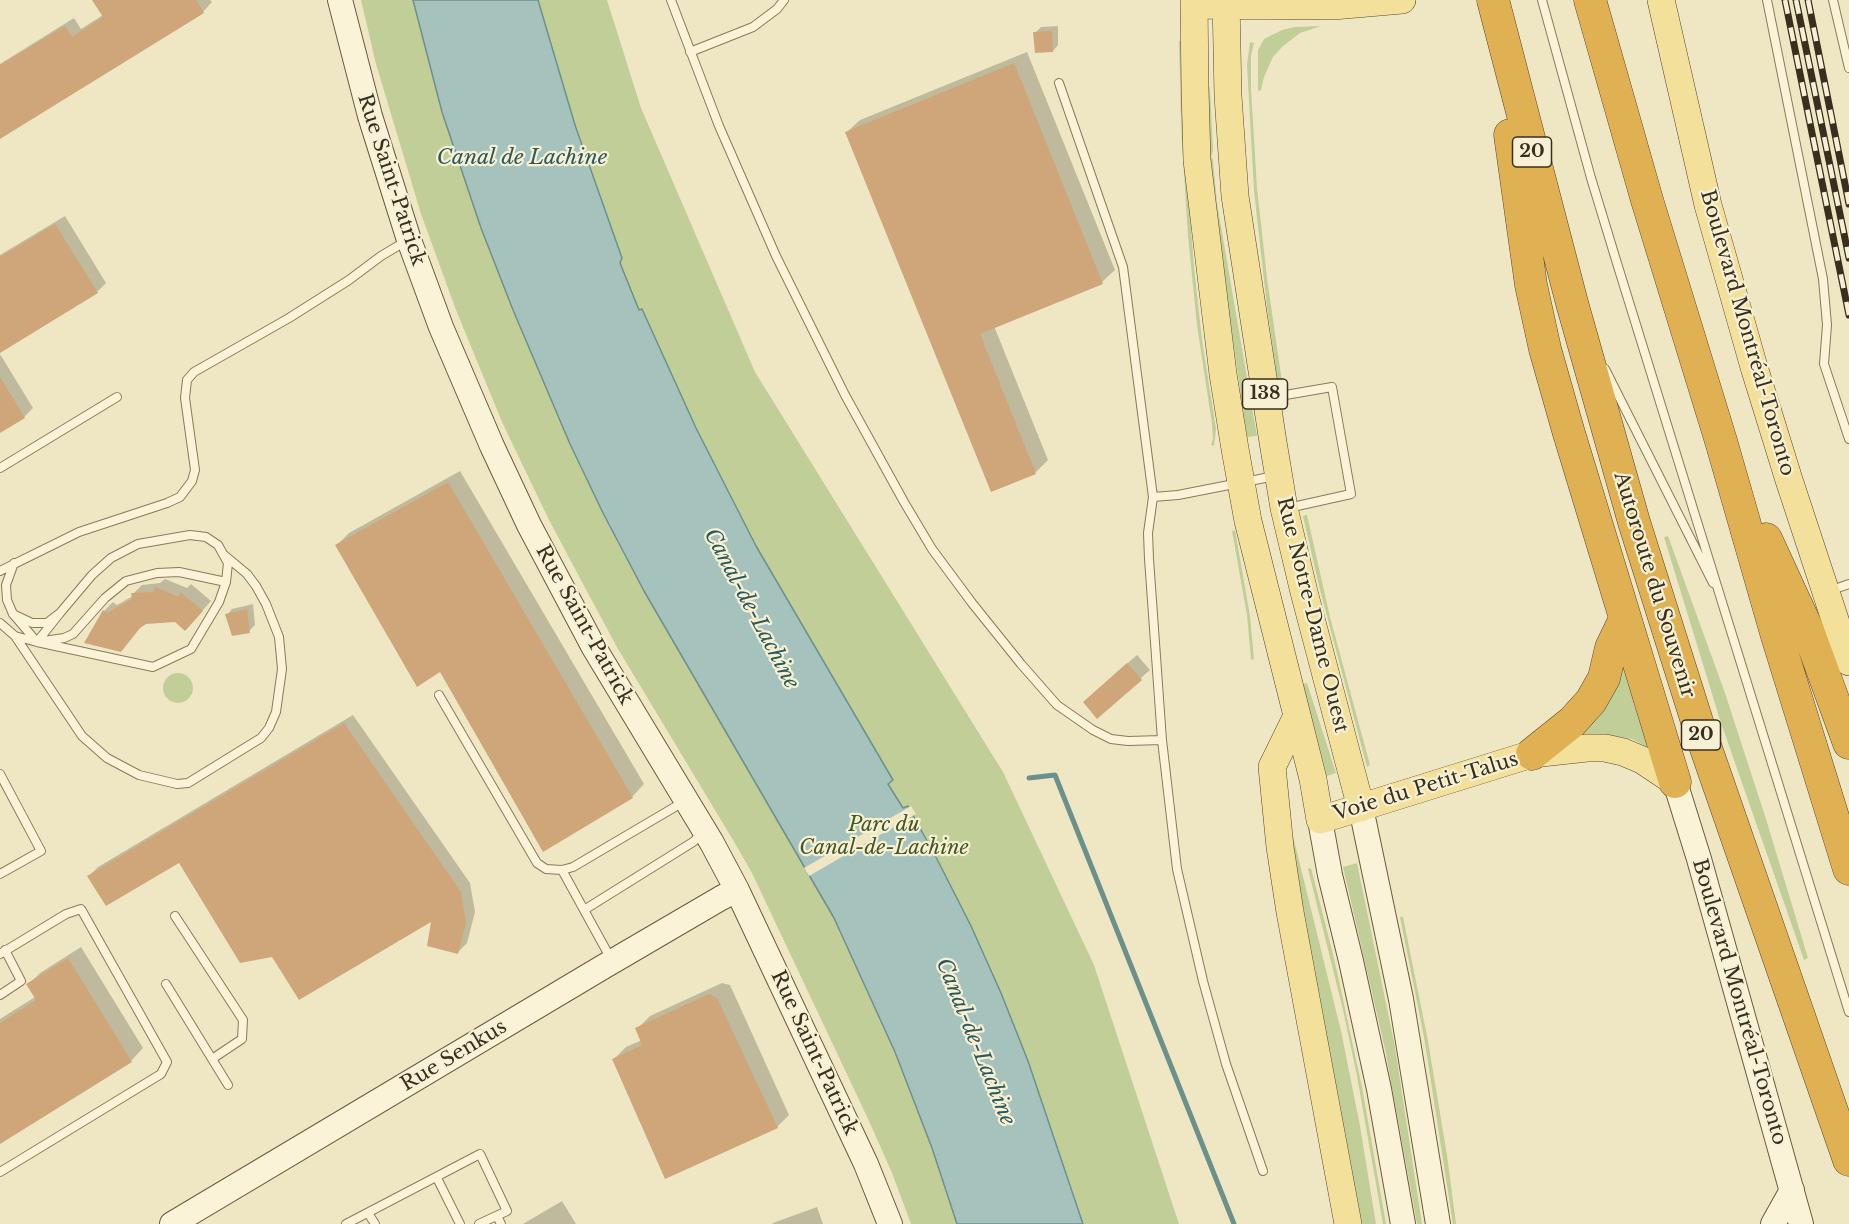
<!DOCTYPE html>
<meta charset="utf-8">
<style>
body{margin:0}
canvas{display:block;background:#efe7c4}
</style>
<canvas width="1849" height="1224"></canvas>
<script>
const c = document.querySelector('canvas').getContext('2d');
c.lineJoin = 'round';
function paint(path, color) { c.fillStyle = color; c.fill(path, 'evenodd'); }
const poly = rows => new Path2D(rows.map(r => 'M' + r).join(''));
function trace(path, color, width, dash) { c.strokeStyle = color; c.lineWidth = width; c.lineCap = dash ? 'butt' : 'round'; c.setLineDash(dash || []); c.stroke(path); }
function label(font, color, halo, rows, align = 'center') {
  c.font = font + ' "Libre Baskerville",serif'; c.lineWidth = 4.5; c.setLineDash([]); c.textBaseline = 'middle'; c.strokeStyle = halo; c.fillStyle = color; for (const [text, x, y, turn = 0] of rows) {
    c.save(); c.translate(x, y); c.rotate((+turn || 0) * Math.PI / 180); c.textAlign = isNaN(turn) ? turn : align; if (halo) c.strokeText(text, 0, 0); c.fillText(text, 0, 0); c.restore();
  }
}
const green = poly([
 [361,0,607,0,641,108,755,372,1003,772,1094,965,1179,1224,911,1224,892,1173,869,1121,752,873,733,840,618,649,583,584,548,518,502,422,456,310,421,214,376,64],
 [1321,26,1300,33,1282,47,1273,57,1264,77,1261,90,1258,91,1258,50,1264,39,1282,30,1295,27],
 [1179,41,1182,41,1189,203,1194,267,1202,340,1216,429,1214,446,1211,445,1213,439,1212,424,1197,325,1188,236,1181,127],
 [1250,42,1254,43,1251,56,1251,89,1257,188,1267,278,1282,382,1278,383,1267,307,1254,191,1247,65],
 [1204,87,1210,87,1213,151,1211,157,1213,159,1217,203,1257,436,1247,437,1210,183],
 [1307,515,1330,617,1370,765,1367,767,1319,586,1303,516],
 [1235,530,1250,616,1254,659,1251,660,1247,615,1232,531],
 [1668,536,1725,693,1766,819,1808,958,1804,960,1720,720,1664,537],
 [1622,654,1649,748,1632,739,1620,737,1609,735,1579,737],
 '163 688a15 15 0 1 1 30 0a15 15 0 1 1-30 0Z',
 [1307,683,1336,773,1327,776,1303,684],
 [1293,836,1341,1031,1360,1126,1376,1224,1359,1224,1289,837],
 [1357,863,1395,1047,1422,1224,1417,1224,1385,1049,1343,867],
 [1311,868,1334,958,1362,1087,1386,1224,1383,1224,1357,1076,1343,1010,1308,869],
 [1400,917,1403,917,1428,1041,1447,1155,1456,1224,1453,1224,1424,1037]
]);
const water = poly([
 [413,0,538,0,575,125,622,258,620,263,639,310,642,309,696,428,756,546,893,780,888,784,903,808,908,806,938,861,971,926,1001,993,1028,1061,1083,1224,957,1224,932,1148,895,1052,834,918,644,591,603,513,570,444,513,310,481,228,442,112,413,0]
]);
const pier = poly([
 [911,806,916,814,809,876,804,868]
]);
const shadow = poly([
 [94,0,210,0,212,2,203,12,0,136,0,64,74,18,81,29,103,15],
 [1058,26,1058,45,1053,51,1035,33,1041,27],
 [1027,52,1115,270,1102,282,994,326,1048,460,1036,472,992,490,847,132,860,120],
 [65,216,106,283,97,292,0,351,0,255],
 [0,354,33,408,24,417,0,432],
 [460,471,644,784,632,797,440,670,337,545,349,533],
 [165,579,187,588,191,584,211,601,194,620,146,623,143,624,121,650,104,611,113,602,117,605,133,596,133,594,142,585,160,583],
 [253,604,255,625,249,631,227,615,232,609],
 [1137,655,1150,670,1097,717,1094,693],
 [353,715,470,883,475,912,467,943,458,952,433,919,273,955,179,861,89,876,98,867],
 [81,947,143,1048,131,1061,0,1142,0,1019,35,997,28,985,40,973],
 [722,983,730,985,789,1115,777,1127,613,1060,626,1047,642,1040,637,1029,650,1016],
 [562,1201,576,1224,523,1224],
 [817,1207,823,1224,772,1224,773,1223]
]);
const stream = poly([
 [1029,778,1055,775,1234,1224]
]);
const building = poly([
 [92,0,196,0,204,13,0,139,0,65,65,26,72,37,103,17],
 [1052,31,1053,52,1035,53,1033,32],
 [1014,63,1103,284,980,334,1036,474,991,492,845,132],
 [55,224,98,293,0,353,0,257],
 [0,377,25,418,0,433],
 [448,482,633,798,543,852,440,672,417,687,335,545],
 [155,587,179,597,180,592,203,611,185,631,175,622,146,624,140,628,121,652,84,643,103,610,107,613,132,599,131,593,154,592],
 [247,609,250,633,232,636,225,614],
 [1127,663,1142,680,1097,719,1083,702],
 [344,723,461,892,466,923,458,954,427,946,431,922,299,1000,272,957,240,963,179,863,106,906,87,876],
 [68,958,132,1062,0,1144,0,1023,36,1000,26,984],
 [709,994,717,998,778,1128,665,1179,612,1059,642,1045,635,1028]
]);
const lane = poly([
 [671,0,719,126,776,256,845,395,904,502,932,549,972,603,1021,664,1057,705,1093,730,1111,739,1128,741,1162,740],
 [1542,0,1591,178,1616,260,1849,1012],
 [1767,0,1823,279,1827,325,1824,364,1849,439],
 [1833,0,1849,68],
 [690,52,753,27,777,9,784,0],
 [1059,83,1123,267,1153,497,1178,495,1275,476],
 [1605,369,1713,583],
 [1268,398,1332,387,1351,494,1288,508],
 [0,468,117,397],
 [1153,497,1148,533,1149,559,1162,740,1177,869,1203,981,1226,1064,1263,1171],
 [14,563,6,585,7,600,13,614,37,642],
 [0,571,79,532,167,503,180,497,192,481,195,470,185,398,187,380,194,372,289,318,349,280,381,256,408,240],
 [1829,591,1849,584],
 [13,614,32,623,47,623,60,613,92,575,111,558,138,544,190,535,206,537,218,545,228,563,226,582,179,572,157,573,126,581,105,598,73,634,64,638,37,642,60,613],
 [0,623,15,636,37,642,153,667,191,649,219,602,226,582],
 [15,636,82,736,107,758,139,775,177,784,188,783,261,738,269,728,276,712,282,669,279,637,266,604,256,586,247,574,223,554],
 [439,695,537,863,546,869,562,870,573,867,685,801],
 [0,774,41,851,0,874],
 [562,870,611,959],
 [584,910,693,842,704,832],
 [175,916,243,1020,242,1039,212,1059],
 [0,954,66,914,81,909,167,1062,161,1074,0,1172],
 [166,984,228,1085],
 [0,995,21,981,5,950],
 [437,1178,460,1224],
 [368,1213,375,1224],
 [497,1216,501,1224],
 [346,1224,480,1154,507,1211,479,1224]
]);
const secondary = poly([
 [340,0,370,116,409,240,441,327,492,446,529,525,593,646,712,843,737,890,866,1164,890,1224],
 [1675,782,1699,859,1801,1224],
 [1361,808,1401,999,1438,1224],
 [1320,820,1330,875,1351,961,1379,1089,1403,1224],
 [172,1224,603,967,721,898,737,890],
 [1773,1224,1792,1190]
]);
const primary = poly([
 [1194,0,1195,89,1197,160,1223,374,1235,449,1248,521,1313,779,1320,820,1532,754,1587,748,1605,748,1623,752,1642,760,1675,782],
 [1226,0,1228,96,1235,196,1273,442,1284,508,1304,592,1361,808],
 [1661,0,1708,205,1754,367,1789,480,1849,662],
 [1207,5,1333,6,1402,0],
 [1297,716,1272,767,1280,847,1290,912,1348,1224]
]);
const highway = poly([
 [1493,0,1572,303,1634,522,1701,734,1849,1160],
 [1590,0,1647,200,1721,441,1777,636,1849,869],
 [1510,135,1531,285,1545,349,1568,430,1675,782],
 [1766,539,1807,628,1849,743],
 [1532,754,1572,722,1591,701,1604,678,1611,648,1625,619]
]);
const rail = poly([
 [1785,0,1849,315],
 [1796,0,1849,258],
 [1808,0,1849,204]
]);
const shields = [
 [1532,152,39],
 [1265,394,45],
 [1701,735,39]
];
const shieldNames = [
 ["20",1532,152],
 ["138",1265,394],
 ["20",1701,735]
];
const streetNames = [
 ["Rue Saint-Patrick",391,180,72],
 ["Boulevard Montréal-Toronto",1747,333,74],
 ["Autoroute du Souvenir",1654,585,73],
 ["Rue Notre-Dame Ouest",1312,615,76],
 ["Rue Saint-Patrick",584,625,61],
 ["Voie du Petit-Talus",1426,787,-17],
 ["Boulevard Montréal-Toronto",1739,1002,74],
 ["Rue Saint-Patrick",814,1053,65],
 ["Rue Senkus",454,1056,-31]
];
const parkNames = [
 ["Parc du",884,825],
 ["Canal-de-Lachine",884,848]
];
const waterNames = [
 ["Canal de Lachine",522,158],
 ["Canal-de-Lachine",751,609,62],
 ["Canal-de-Lachine",975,1042,68]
];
paint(green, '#c2ce98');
paint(water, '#a6c2bd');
trace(water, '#6c918c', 1.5);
paint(pier, '#efe7c4');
paint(shadow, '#0003');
trace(stream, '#6c918c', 5);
paint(building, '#cea679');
trace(lane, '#8b795a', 10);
trace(secondary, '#6c5a3d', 26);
trace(primary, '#58462e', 28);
trace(highway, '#58462e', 33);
trace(lane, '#faf3d8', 8);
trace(secondary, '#faf3d8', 24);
trace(primary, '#f3e19b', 27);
trace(highway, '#e0b153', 32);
trace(rail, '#3a2f1e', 7);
trace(rail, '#f6f0d4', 4.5, [14]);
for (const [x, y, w] of shields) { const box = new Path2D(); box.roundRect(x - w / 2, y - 15, w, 30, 4.5); c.fillStyle = '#f6f0d4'; c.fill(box); trace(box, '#3a2f1e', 1.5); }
label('bold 18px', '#3a2f1e', null, shieldNames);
label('20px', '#3a2f1e', '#f6f0d4', streetNames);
label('italic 20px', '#455724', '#f6f0d4', parkNames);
label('italic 21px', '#2d585a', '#f6f0d4', waterNames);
</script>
